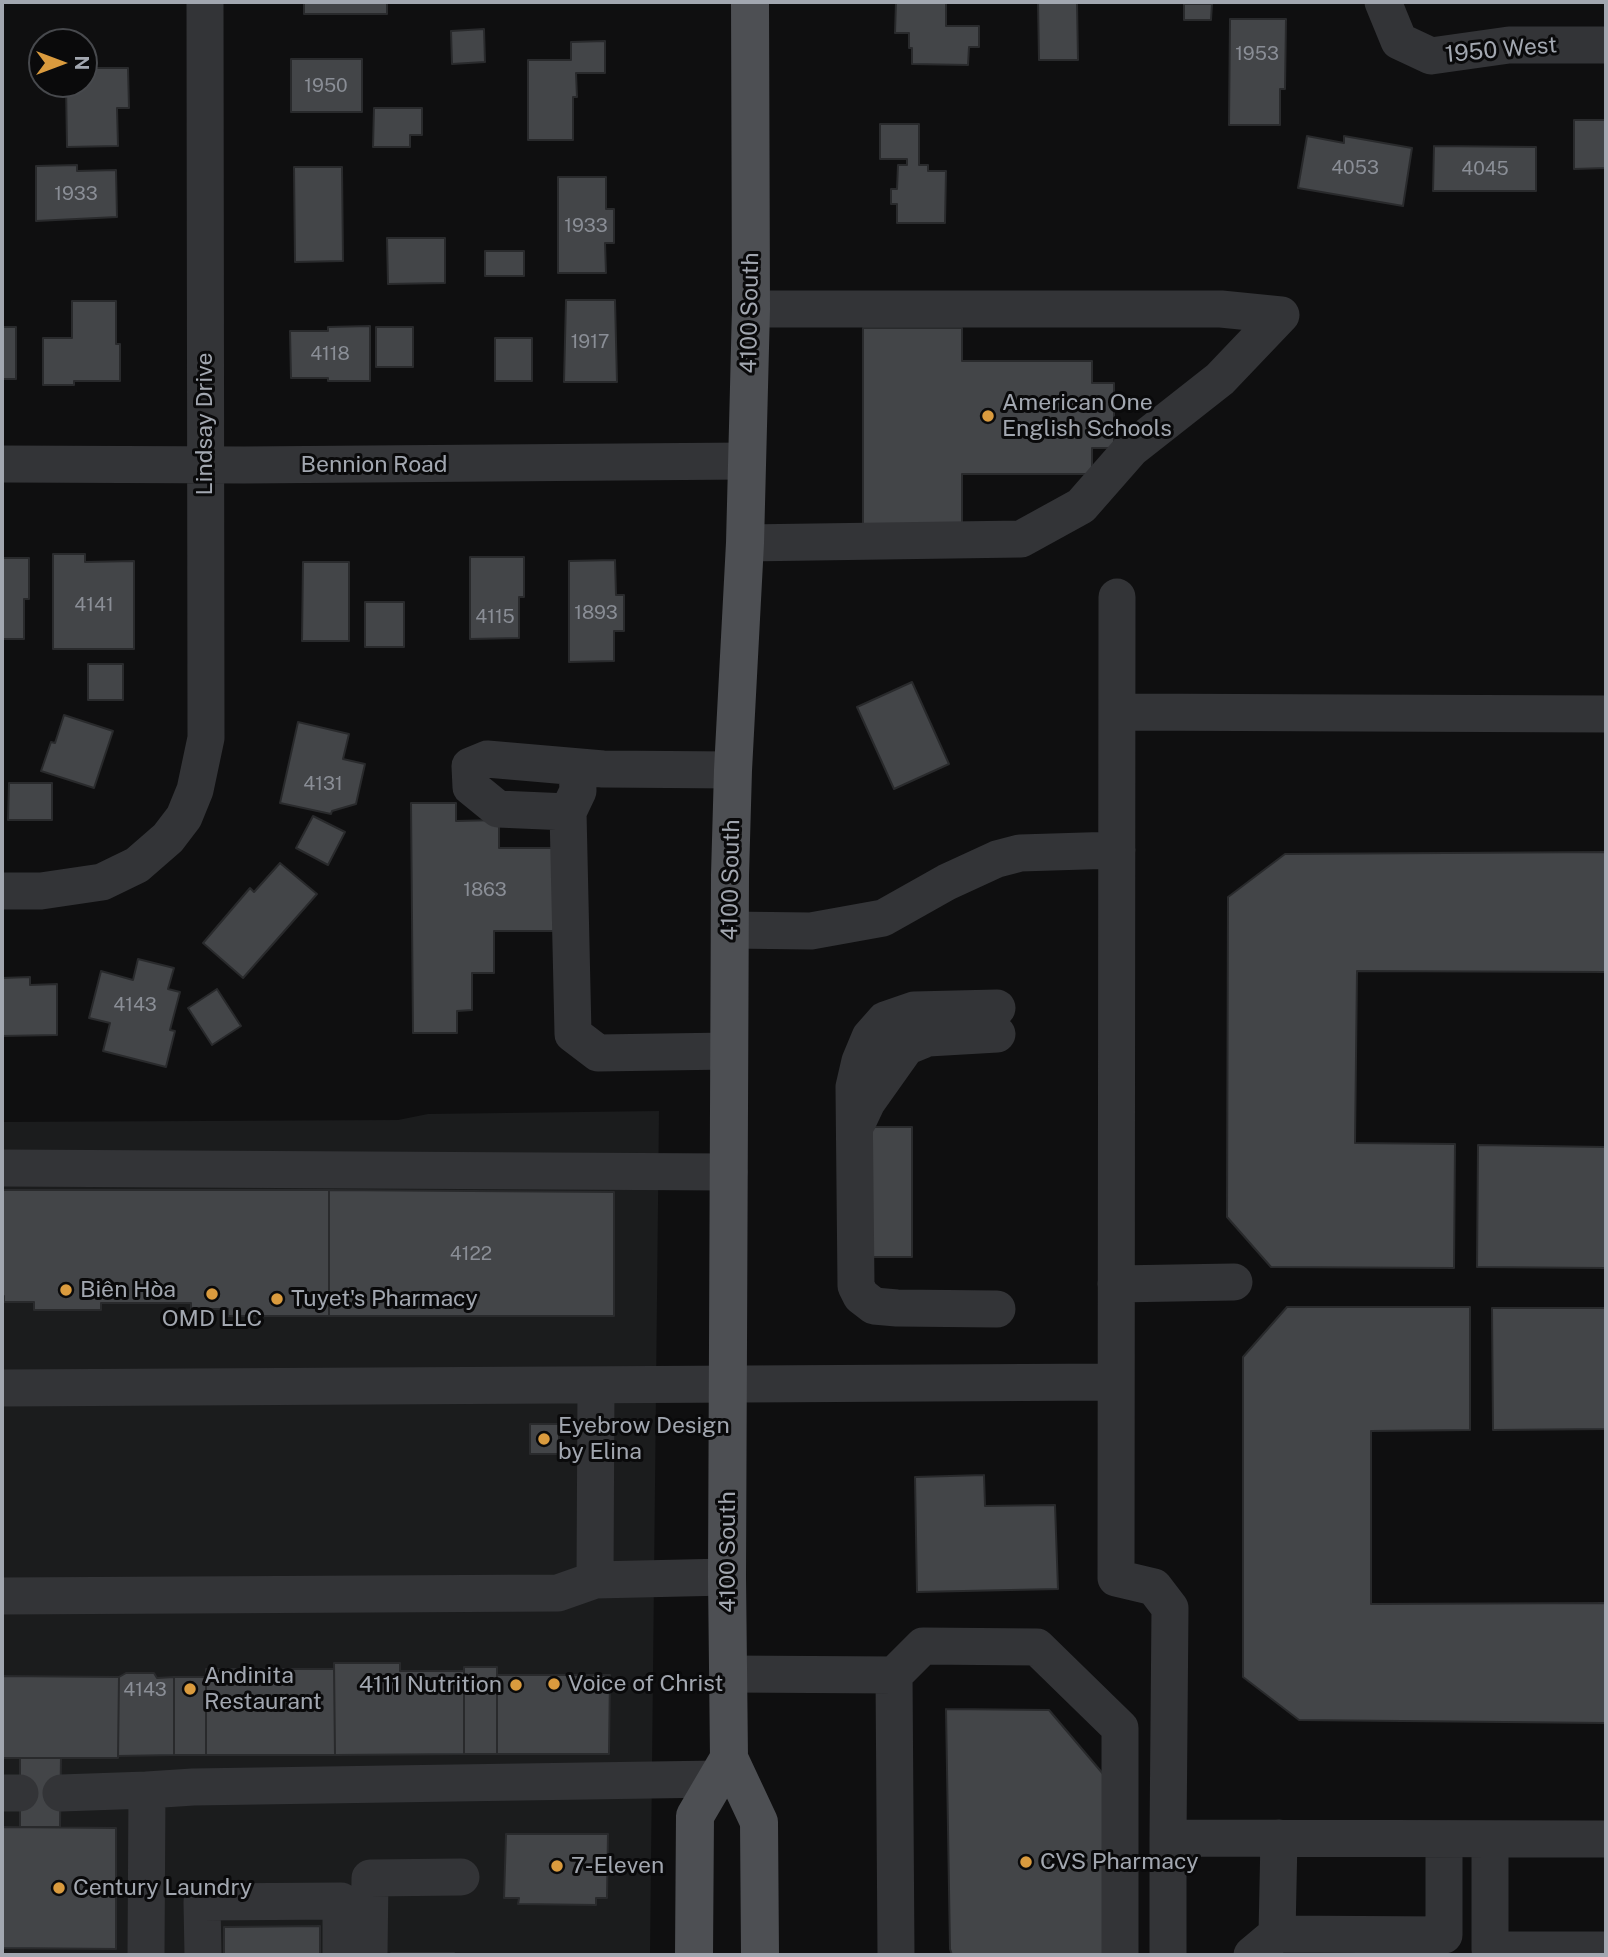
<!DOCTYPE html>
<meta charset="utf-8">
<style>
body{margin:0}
#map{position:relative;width:1608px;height:1957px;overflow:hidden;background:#0f0f10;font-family:"Public Sans",sans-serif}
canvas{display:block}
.frame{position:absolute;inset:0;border:4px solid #a2a7b0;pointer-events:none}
.north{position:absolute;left:28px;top:28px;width:70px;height:70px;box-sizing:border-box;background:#0a0a0b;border:2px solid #47494d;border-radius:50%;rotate:90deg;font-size:19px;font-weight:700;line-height:28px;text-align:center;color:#a2a7b0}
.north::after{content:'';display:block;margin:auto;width:24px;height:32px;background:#da9b3e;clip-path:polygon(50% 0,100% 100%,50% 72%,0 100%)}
</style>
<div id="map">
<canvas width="1608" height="1957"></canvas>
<div class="frame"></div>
<div class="north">N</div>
</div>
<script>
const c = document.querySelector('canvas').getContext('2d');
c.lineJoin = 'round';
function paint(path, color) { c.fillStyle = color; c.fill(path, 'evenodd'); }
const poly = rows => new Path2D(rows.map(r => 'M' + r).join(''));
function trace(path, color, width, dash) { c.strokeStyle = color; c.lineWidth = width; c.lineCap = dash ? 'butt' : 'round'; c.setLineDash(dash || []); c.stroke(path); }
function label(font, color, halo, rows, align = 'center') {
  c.font = font + ' "Public Sans",sans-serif'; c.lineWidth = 6; c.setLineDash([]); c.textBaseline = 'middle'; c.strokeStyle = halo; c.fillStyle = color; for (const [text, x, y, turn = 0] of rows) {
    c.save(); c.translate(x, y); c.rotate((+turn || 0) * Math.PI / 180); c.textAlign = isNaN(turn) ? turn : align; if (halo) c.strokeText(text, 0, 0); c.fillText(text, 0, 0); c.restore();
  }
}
const built = poly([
 [659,1111,650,1955,2,1955,2,1122,398,1120,428,1114]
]);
const building = poly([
 [304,2,387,2,387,14,304,14,304,2],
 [896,2,946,2,946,26,979,26,979,47,969,47,968,65,912,64,912,48,909,48,909,33,895,33,896,2],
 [1038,2,1077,2,1078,60,1039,60,1038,2],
 [1184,4,1212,4,1211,20,1184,20,1184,4],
 [1230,19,1286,19,1285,89,1280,89,1280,125,1229,125,1230,19],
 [484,29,485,62,452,64,451,31,484,29],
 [605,41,605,73,576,73,577,97,573,97,573,140,528,140,528,60,571,60,571,42,605,41],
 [291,59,362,59,362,112,291,112,291,59],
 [84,68,128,68,129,108,117,108,118,146,67,147,66,84,84,84,84,68],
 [374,108,422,108,422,135,410,135,410,147,373,147,374,108],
 [1574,120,1606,120,1606,168,1574,169,1574,120],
 [880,124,919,124,919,165,928,165,928,171,946,171,945,223,897,223,897,204,891,204,891,189,897,189,898,165,907,165,907,159,880,159,880,124],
 [1307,136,1344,143,1344,136,1412,148,1403,206,1298,188,1307,136],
 [1434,146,1536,147,1536,191,1433,191,1434,146],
 [77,165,77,171,116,170,117,217,36,221,36,166,77,165],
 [294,167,342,167,343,261,295,262,294,167],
 [558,177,606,177,606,209,614,209,614,243,605,243,606,273,558,273,558,177],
 [387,238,445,238,445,283,388,284,387,238],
 [485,251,524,251,524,276,485,276,485,251],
 [566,300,615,300,617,382,564,382,566,300],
 [72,301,116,301,116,344,120,344,120,381,74,381,74,385,43,385,43,338,72,338,72,301],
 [370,326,370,381,328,381,328,378,291,378,290,331,328,331,328,327,370,326],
 [2,327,16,327,16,379,2,379,2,327],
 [376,327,413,327,413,367,376,367,376,327],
 [863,328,962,328,962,361,1092,361,1092,383,1114,383,1114,448,1092,448,1092,474,962,474,962,524,863,524,863,328],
 [495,338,532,338,532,381,495,381,495,338],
 [53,554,85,554,85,562,134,561,134,649,53,649,53,554],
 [470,557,524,557,524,597,519,597,519,638,470,639,470,557],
 [2,558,29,558,29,599,24,599,24,639,2,639,2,558],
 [615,560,616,595,624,595,624,631,614,631,614,661,569,662,569,561,615,560],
 [303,562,349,562,349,641,302,641,303,562],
 [365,602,404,602,404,647,365,647,365,602],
 [88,664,123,664,123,700,88,700,88,664],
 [912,682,949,764,894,789,857,707,912,682],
 [64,715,113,731,94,788,41,771,51,742,55,743,64,715],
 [298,722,349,734,343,759,365,764,356,804,332,811,331,814,280,803,298,722],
 [9,783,52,783,52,820,8,820,9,783],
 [411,803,456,803,456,821,499,820,499,848,558,848,559,931,494,931,494,973,472,973,472,1010,457,1011,457,1033,413,1033,411,803],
 [313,816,345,832,328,865,296,848,313,816],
 [1606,852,1606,972,1357,971,1355,1143,1455,1144,1454,1268,1271,1267,1227,1217,1228,897,1285,854,1606,852],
 [280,863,317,894,243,978,203,943,250,888,254,892,280,863],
 [138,959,174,968,168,989,180,992,170,1030,175,1031,166,1067,103,1051,110,1023,89,1018,101,971,133,980,138,959],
 [30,977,30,985,57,984,57,1035,2,1036,2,978,30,977],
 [217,989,241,1026,212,1045,188,1008,217,989],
 [1606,1018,1606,1268,1477,1267,1478,1145,1605,1147,1606,1018],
 [870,1127,912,1127,912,1257,870,1257,870,1127],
 [2,1190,329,1190,329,1316,228,1316,228,1309,191,1309,191,1303,101,1303,101,1310,34,1310,34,1302,4,1302,4,1296,2,1296,2,1190],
 [329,1190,614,1192,614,1316,326,1316,329,1316,329,1190],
 [1287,1307,1470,1307,1470,1430,1371,1431,1371,1604,1606,1603,1606,1723,1299,1720,1243,1677,1243,1357,1287,1307],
 [1492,1308,1606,1308,1606,1429,1493,1430,1492,1308],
 [530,1424,559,1424,559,1454,530,1454,530,1424],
 [984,1475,985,1506,1055,1505,1058,1589,917,1592,915,1477,984,1475],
 [334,1663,400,1663,400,1671,464,1671,464,1754,335,1755,334,1663],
 [464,1667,497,1667,497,1754,464,1754,464,1667],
 [206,1669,334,1669,335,1755,206,1755,206,1669],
 [126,1673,154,1673,157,1678,174,1677,174,1755,118,1756,119,1677,126,1673],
 [497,1675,610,1675,609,1754,497,1754,497,1675],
 [2,1676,119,1677,118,1758,2,1758,2,1676],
 [174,1677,206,1677,206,1755,174,1755,174,1677],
 [946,1709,1049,1710,1104,1775,1104,1955,952,1955,950,1949,946,1709],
 [20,1758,61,1758,60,1827,20,1827,20,1758],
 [2,1827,116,1828,116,1949,2,1948,2,1827],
 [506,1834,608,1834,607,1898,596,1898,596,1905,518,1904,519,1898,504,1898,506,1834],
 [320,1926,320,1955,224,1955,224,1927,320,1926],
 [391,1953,454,1953,454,1955,391,1955,391,1953]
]);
const minor = poly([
 [1383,2,1399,41,1431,56,1509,45,1606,45],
 [2,464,244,465,746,461],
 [745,543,1021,539,1081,506,1131,449,1220,379,1281,315,1221,309,751,309],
 [1117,597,1116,1578,1154,1587,1170,1608,1168,1838],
 [1117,712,1606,714],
 [577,767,578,791,568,812,498,809,471,787,470,766,487,759,603,769,733,770],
 [568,812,573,1034,598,1053,729,1051],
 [2,891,41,891,102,882,137,865,168,838,184,817,195,790,206,738,205,2],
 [730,930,811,931,883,918,947,882,997,859,1020,853,1117,850],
 [997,1008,914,1010,885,1020,870,1037,860,1061,854,1087,856,1286,861,1296,874,1306,897,1308,997,1309],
 [858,1121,867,1102,906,1047,928,1038,997,1034],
 [2,1168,729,1172],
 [1116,1284,1234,1282],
 [596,1385,595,1580,727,1577],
 [2,1388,1116,1382],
 [2,1596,558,1593,595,1580],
 [729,1674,894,1675,896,1955],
 [894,1675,923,1646,1037,1647,1120,1728,1120,1955],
 [2,1793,20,1793],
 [61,1793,147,1790],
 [1279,1838,1277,1934,1444,1935,1444,1839],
 [1490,1839,1490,1950,1606,1950],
 [146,1955,147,1790,193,1787,717,1779],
 [203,1955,202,1902,341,1901,341,1955],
 [369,1955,370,1878,461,1877],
 [1168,1955,1168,1838,1606,1839],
 [1252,1955,1277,1934]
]);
const major = poly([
 [750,2,751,309,745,543,733,770,730,875,727,1577,729,1758,759,1822,760,1955],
 [694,1955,695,1816,729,1758]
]);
const markers = [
 [988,416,7,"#da9b3e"],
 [66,1290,7,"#da9b3e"],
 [212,1294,7,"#da9b3e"],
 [277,1299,7,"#da9b3e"],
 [544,1439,7,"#da9b3e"],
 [554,1684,7,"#da9b3e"],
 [516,1685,7,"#da9b3e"],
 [190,1689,7,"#da9b3e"],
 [1026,1862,7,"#da9b3e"],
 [557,1866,7,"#da9b3e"],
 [59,1888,7,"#da9b3e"]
];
const numberNames = [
 ["1953",1257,54],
 ["1950",326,86],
 ["4053",1355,168],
 ["4045",1485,169],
 ["1933",76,194],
 ["1933",586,226],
 ["1917",590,342],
 ["4118",330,354],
 ["4141",94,605],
 ["1893",596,613],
 ["4115",495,617],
 ["4131",323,784],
 ["1863",485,890],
 ["4143",135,1005],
 ["4122",471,1254],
 ["4143",145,1690]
];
const streetNames = [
 ["1950 West",1501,50,-5],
 ["4100 South",750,313,-89],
 ["Lindsay Drive",205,424,-90],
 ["Bennion Road",374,465],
 ["4100 South",731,880,-89],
 ["4100 South",728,1552,-90]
];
const poiNames = [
 ["American One",1002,403],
 ["English Schools",1002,429],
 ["Biên Hòa",80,1290],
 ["Tuyet's Pharmacy",291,1299],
 ["OMD LLC",212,1319,"center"],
 ["Eyebrow Design",558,1426],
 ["by Elina",558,1452],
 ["Andinita",204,1676],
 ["Restaurant",204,1702],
 ["Voice of Christ",568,1684],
 ["4111 Nutrition",502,1685,"right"],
 ["CVS Pharmacy",1040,1862],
 ["7-Eleven",571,1866],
 ["Century Laundry",73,1888]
];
paint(built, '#1b1c1d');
paint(building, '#434548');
trace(building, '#292a2c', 2);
trace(minor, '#333437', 37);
trace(major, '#4d4f53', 38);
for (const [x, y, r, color] of markers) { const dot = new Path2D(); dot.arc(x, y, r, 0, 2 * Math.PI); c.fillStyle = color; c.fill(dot); trace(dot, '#0a0a0b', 2.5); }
label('19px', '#8a8e96', null, numberNames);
label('23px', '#a2a7b0', '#0a0a0b', streetNames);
label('23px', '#a2a7b0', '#0a0a0b', poiNames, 'left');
</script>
